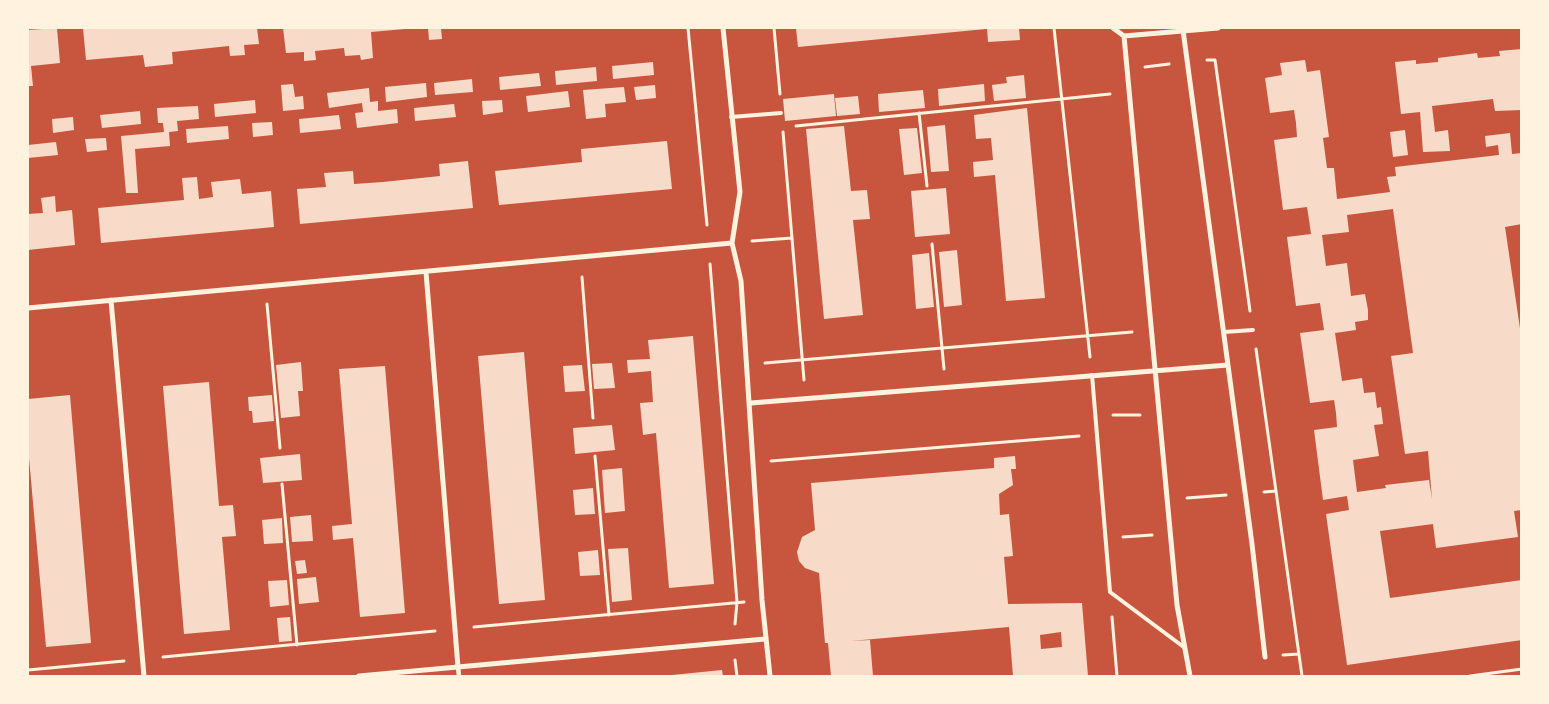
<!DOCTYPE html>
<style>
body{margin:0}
#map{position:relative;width:1549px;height:704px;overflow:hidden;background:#c8553d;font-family:Figtree,sans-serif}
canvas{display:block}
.frame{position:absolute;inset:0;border:29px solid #fff3e0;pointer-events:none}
</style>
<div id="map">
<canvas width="1549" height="704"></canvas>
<div class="frame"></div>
</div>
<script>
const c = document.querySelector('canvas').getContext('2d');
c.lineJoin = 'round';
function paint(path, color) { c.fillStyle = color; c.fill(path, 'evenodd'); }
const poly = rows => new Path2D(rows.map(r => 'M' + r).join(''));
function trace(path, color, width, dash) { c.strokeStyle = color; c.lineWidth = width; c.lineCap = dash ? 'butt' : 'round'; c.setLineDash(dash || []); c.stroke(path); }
const building = poly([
 [57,28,60,63,31,66,33,86,28,86,28,30],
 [83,28,257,28,259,44,244,45,245,55,230,56,229,46,172,52,173,64,145,67,143,55,86,60],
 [283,28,405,28,405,29,371,32,373,58,361,60,360,55,345,56,344,48,315,51,316,60,304,61,304,52,286,53],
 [428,28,441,28,442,39,429,40],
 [796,28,986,28,986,29,798,47],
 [987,28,1019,28,1020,40,988,42],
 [1522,49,1522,110,1495,111,1493,99,1432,106,1435,132,1448,130,1450,151,1423,152,1420,112,1401,114,1395,62,1416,60,1416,64,1438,62,1438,58,1477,53,1478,58,1500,56,1499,51],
 [1305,60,1307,72,1320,70,1329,137,1323,138,1327,168,1334,168,1337,199,1390,192,1387,177,1396,176,1395,167,1499,155,1498,145,1486,147,1485,136,1510,133,1512,154,1522,153,1522,224,1505,227,1522,342,1522,510,1514,511,1518,537,1436,548,1433,524,1380,531,1390,598,1522,580,1522,640,1347,665,1326,514,1349,510,1347,496,1323,500,1314,430,1337,427,1336,413,1334,400,1310,403,1300,333,1324,330,1322,317,1320,303,1296,306,1287,237,1311,234,1309,220,1307,207,1283,210,1274,140,1297,137,1296,123,1294,110,1270,113,1265,78,1282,75,1280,63],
 [1393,209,1413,353,1391,356,1405,454,1428,451,1432,499,1429,480,1385,485,1386,488,1357,492,1353,460,1379,456,1374,425,1383,424,1381,407,1377,408,1375,392,1364,393,1362,378,1342,381,1335,333,1356,330,1355,322,1368,320,1368,310,1365,294,1351,296,1347,263,1326,266,1322,235,1349,232,1347,215],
 [653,62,654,75,613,79,612,66],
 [596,67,597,81,556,85,555,71],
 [539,73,541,86,500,90,499,77],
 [1024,75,1026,98,994,101,992,85,1007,83,1006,77],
 [472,79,473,92,435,95,434,83],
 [426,83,427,97,386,102,385,87],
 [293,84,295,97,303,96,304,109,283,111,281,85],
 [984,84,985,101,939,106,938,89],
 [655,85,656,98,636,100,634,87],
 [624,87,626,102,605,104,606,117,586,119,583,90],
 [369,88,370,102,378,101,378,111,397,109,398,123,357,128,355,113,363,112,362,103,329,108,327,93],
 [923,90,925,108,879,112,878,94],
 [568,91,570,107,528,112,526,96],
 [834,94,836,116,785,121,783,99],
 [858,96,860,114,837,116,835,98],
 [255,100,256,113,215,117,214,104],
 [502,100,503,112,483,115,482,101],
 [454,104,456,117,415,121,414,108],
 [198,106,199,119,177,121,178,131,169,132,170,146,135,149,138,193,126,193,121,136,164,132,163,123,158,123,157,108],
 [1027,108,1045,298,1006,301,995,175,974,177,973,162,993,160,991,138,976,139,974,115],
 [140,111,141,124,102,128,100,115],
 [339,115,341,129,300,133,299,119],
 [73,117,74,130,53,133,52,119],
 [272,122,273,135,253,137,252,123],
 [945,125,949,171,931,172,927,127],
 [228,126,229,139,187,143,186,129],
 [844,126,851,191,867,190,870,219,853,220,863,315,824,319,806,129],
 [917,128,922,173,904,175,899,129],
 [1405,130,1408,155,1393,157,1390,132],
 [106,138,107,150,87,152,85,139],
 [667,141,672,189,499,205,495,171,582,162,581,149],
 [56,142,58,155,28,158,28,145],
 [468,161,473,208,300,224,297,189,326,187,324,173,353,171,354,184,383,182,440,176,439,164],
 [197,177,199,199,213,197,211,182,240,179,242,194,271,191,274,227,101,243,98,208,184,200,182,178],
 [946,188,950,234,915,237,911,191],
 [55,196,56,212,72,210,75,245,28,250,28,214,43,213,41,198],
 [957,250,962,305,944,307,939,252],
 [929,253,934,307,916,309,912,255],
 [693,336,714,584,669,588,656,433,643,435,640,403,653,402,651,371,628,373,627,360,650,359,648,340],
 [524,352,545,600,499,604,478,356],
 [301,362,303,391,298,391,300,416,281,418,276,365],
 [612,363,615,388,594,389,592,364],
 [582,365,585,391,565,392,563,366],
 [385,366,405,613,360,617,353,538,333,540,332,526,352,524,339,369],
 [209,382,219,506,233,505,236,536,222,537,230,630,184,634,163,386],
 [70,395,91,643,46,647,28,447,28,399],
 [272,395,274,421,253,423,252,411,249,411,248,397],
 [612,425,615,450,575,454,573,428],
 [300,454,302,480,263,483,260,458],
 [1015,456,1016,469,1011,469,1013,485,999,494,1000,515,1009,514,1013,556,1004,557,1008,604,1082,603,1088,676,1013,676,1009,627,851,641,870,640,873,676,831,676,828,643,825,643,819,573,805,568,799,561,797,552,802,537,815,530,811,483,994,468,994,458],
 [1061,632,1062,647,1041,649,1040,635],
 [622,468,625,511,605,513,602,470],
 [593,488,595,514,575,515,573,490],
 [311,515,313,541,292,542,290,517],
 [282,518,283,543,264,544,262,520],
 [628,548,632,600,612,602,608,549],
 [598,550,600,575,580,576,578,552],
 [305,560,307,573,297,574,295,561],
 [316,577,319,602,299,604,297,579],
 [287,580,289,605,270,607,268,581],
 [290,617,292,641,279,642,277,618],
 [722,670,723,676,672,676,672,675]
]);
const path = poly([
 [688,28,707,225],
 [774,28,780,94],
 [1054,28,1090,357],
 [1207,60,1215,60,1250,311],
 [1145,67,1169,64],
 [919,113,927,186],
 [796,126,1110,94],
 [783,132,804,380],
 [752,241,792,238],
 [932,244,944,369],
 [710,264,737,602,735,624],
 [582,277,593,418],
 [267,304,280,448],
 [1256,349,1302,676],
 [765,363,1132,332],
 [1113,415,1140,415],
 [595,456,609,615],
 [771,461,1079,436],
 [282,484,297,645],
 [1264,492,1276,491],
 [1187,498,1226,495],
 [1123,537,1152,535],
 [1112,617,1117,676],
 [474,627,744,602],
 [1283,655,1299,654],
 [163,657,435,631],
 [735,660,737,676],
 [28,670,124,661],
 [1470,676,1522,669]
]);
const service = poly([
 [731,117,781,113],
 [1522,253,1522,260],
 [1224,332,1253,330],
 [1092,375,1110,592,1185,648]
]);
const pedestrian = poly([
 [458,667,459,676]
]);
const minor = poly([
 [723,28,740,192,732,243,741,281,762,600,770,676],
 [1113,28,1124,36,1177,605,1190,676],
 [1183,30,1252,544,1265,657],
 [1124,36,1218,28],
 [426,272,458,667],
 [111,300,144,676],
 [28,308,732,243],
 [751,403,1228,365],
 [359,676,765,639]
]);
paint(building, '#f7dbc8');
trace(path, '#fff3e0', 3);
trace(service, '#fff3e0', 4);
trace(pedestrian, '#fff3e0', 4.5);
trace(minor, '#fff3e0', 5);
</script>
